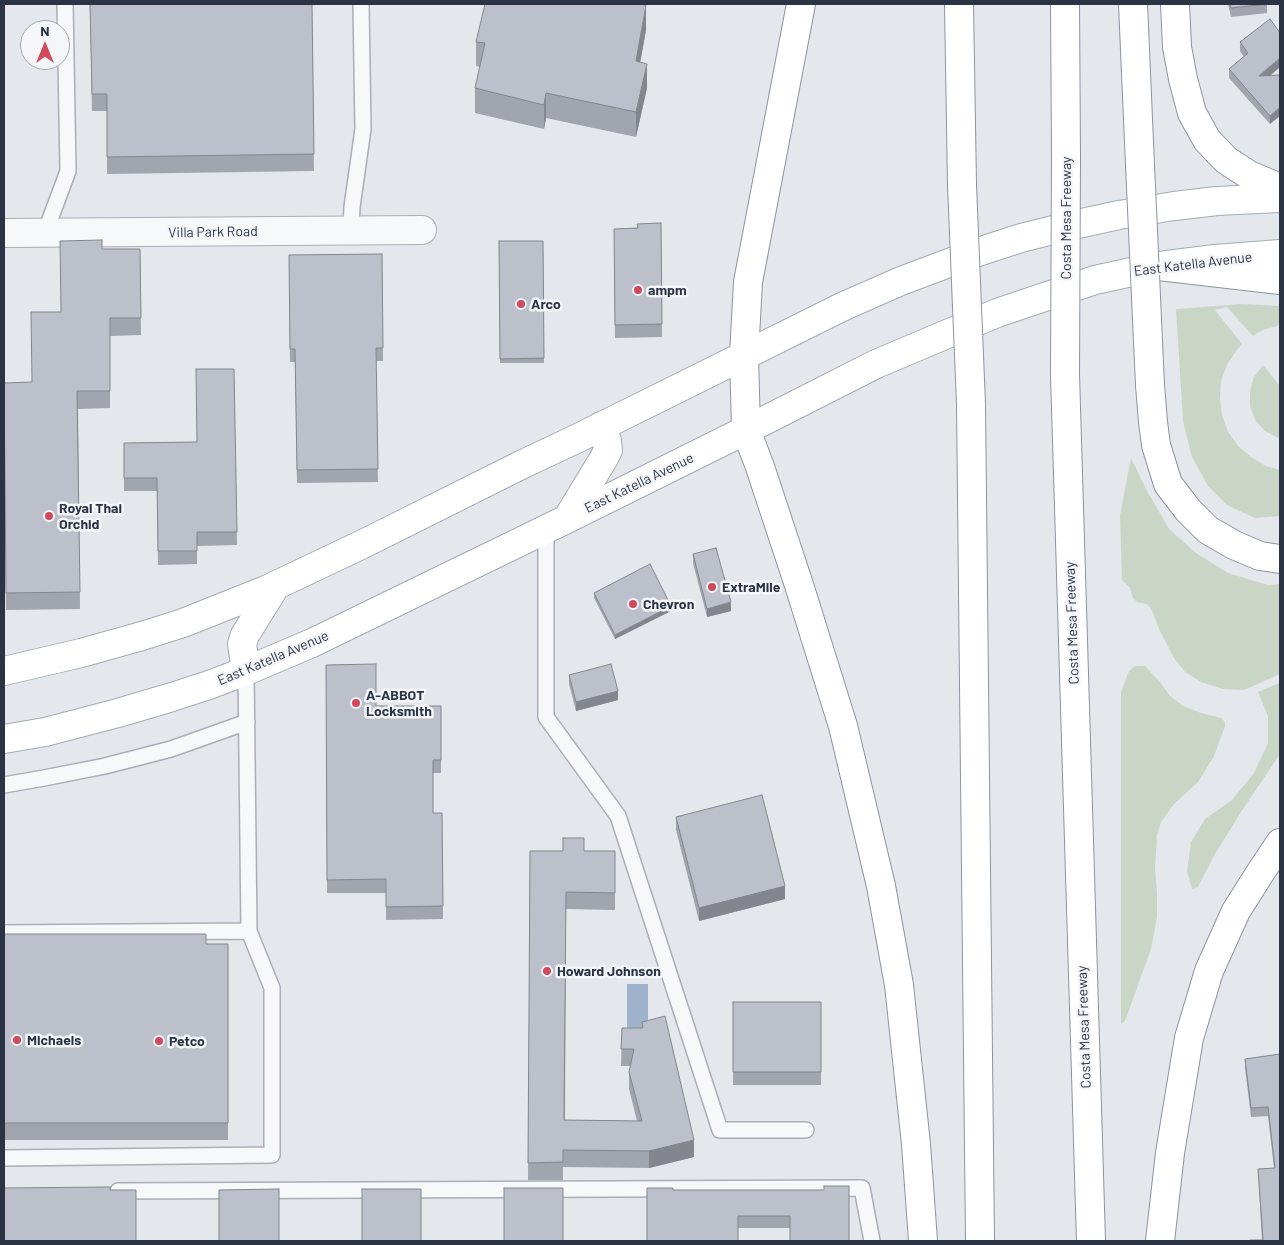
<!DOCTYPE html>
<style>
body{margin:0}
#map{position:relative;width:1284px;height:1245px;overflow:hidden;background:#e4e7ec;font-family:Barlow,sans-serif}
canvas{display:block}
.frame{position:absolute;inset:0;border:5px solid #2b3445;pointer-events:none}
.north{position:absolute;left:20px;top:20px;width:50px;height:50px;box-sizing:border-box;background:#f4f6f9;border:1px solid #a4a8b1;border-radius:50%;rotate:0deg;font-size:14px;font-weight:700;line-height:20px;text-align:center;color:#2b3445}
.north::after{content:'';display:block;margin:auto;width:18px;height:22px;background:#d1495b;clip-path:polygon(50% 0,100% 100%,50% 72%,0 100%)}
</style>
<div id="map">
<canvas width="1284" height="1245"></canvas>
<div class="frame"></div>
<div class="north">N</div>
</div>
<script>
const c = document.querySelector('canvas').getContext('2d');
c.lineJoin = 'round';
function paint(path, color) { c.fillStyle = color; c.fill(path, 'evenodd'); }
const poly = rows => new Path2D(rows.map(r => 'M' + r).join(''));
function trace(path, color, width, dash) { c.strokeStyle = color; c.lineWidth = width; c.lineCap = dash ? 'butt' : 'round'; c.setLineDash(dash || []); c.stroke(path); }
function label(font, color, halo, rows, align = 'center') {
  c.font = font + ' Barlow,sans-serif'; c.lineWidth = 5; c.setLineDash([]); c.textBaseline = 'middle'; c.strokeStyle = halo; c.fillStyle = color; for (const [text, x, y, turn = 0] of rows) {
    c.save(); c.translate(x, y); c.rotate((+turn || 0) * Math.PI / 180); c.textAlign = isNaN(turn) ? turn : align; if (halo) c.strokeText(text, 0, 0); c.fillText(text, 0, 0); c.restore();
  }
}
const green = poly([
 [1242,304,1280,306,1280,325,1263,330,1253,336,1227,307,1215,310,1242,344,1236,351,1227,365,1221,381,1220,399,1222,415,1228,432,1238,446,1251,457,1266,466,1280,470,1280,516,1255,518,1227,505,1208,486,1192,457,1183,421,1176,309],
 [1263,365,1280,386,1280,439,1265,431,1255,420,1250,406,1250,391,1254,377],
 [1131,458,1146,489,1169,529,1196,553,1228,573,1268,585,1280,584,1280,674,1244,690,1223,689,1201,682,1185,672,1174,658,1160,631,1151,608,1146,604,1137,602,1133,598,1130,588,1122,580,1120,515],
 [1135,666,1145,666,1160,682,1170,696,1183,706,1201,713,1221,718,1225,722,1225,726,1214,756,1198,782,1174,804,1161,822,1157,835,1155,869,1157,892,1157,917,1151,949,1125,1021,1121,1024,1121,692,1129,671],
 [1280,683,1280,754,1241,812,1215,854,1198,887,1192,889,1187,871,1191,842,1205,819,1232,800,1254,773,1268,743,1268,716,1258,692]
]);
const water = poly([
 [627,984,648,984,648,1030,627,1030]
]);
const service = poly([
 [351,230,352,207,363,129,361,4],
 [45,233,68,171,65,4],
 [546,529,546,717,618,816,720,1130,806,1130],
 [4,785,44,778,105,766,171,749,247,722],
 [4,933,249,931,246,671],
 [4,1158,272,1155,272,988,249,931],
 [118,1191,862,1188,872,1241]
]);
const minor = poly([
 [4,233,422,230]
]);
const primary = poly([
 [567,519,604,458,608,450,607,441,601,426],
 [4,671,81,653,142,636,183,623,266,590,363,544,523,464,574,440,844,306,901,281,978,252,1021,238,1073,225,1119,215,1174,206,1217,201,1280,198],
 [246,671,242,644,245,635,276,585],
 [4,739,45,732,118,713,172,697,209,685,246,671,312,643,567,519,746,430,876,364,997,313,1095,280,1159,266,1215,259,1280,254]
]);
const motorway = poly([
 [801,4,748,282,744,355,746,430,760,467,799,585,843,726,881,886,899,985,916,1144,923,1241],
 [959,4,962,185],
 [1065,4,1066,156],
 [1133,4,1140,165],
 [1175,4,1177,47,1183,79,1192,113,1207,140,1226,160,1249,175,1280,188],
 [1159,266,1280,280],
 [1065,374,1091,1241],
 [1150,385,1153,422,1156,445,1168,484,1188,510,1208,530,1234,545,1260,556,1280,559],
 [971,404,980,1241],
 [1160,1241,1170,1153,1189,1038,1209,971,1236,911,1262,870,1280,843]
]);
const motorwayBridge = poly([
 [1140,165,1150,385],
 [962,185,971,404],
 [1065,374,1066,156]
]);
const wall = poly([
 [90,4,312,4,314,171,107,174,107,111,92,111],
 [1228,4,1267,4,1267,13,1231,17],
 [646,30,640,62,647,88,636,137,546,118,544,129,475,113,475,88,480,67,476,66,476,42],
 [1240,42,1280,67,1271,75,1270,124,1229,78,1229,69,1244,57,1240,51],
 [661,223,662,337,615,338,614,229,637,228],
 [543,241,544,363,500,363,499,242],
 [102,249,140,249,141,335,110,336,110,408,78,409,80,609,6,610,4,429,32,382,61,312],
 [382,254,383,361,376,361,378,482,297,483,295,362,290,362,289,255],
 [234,369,237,545,197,546,197,564,158,565,157,491,124,491,124,443,196,442],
 [693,554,731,611,707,617,693,563],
 [594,593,671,611,615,639,594,598],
 [326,665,376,706,441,706,441,773,433,773,433,813,442,813,443,919,386,920,386,893,327,893],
 [569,675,618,700,576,711,569,684],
 [676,817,785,899,699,921,676,830],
 [530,851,615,851,615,910,566,909,565,1120,637,1121,629,1089,629,1072,631,1066,621,1066,622,1028,642,1028,642,1022,694,1157,649,1168,563,1167,563,1180,528,1180],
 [4,934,206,944,228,944,228,1140,4,1140],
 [733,1002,821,1002,821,1085,733,1085],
 [1280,1054,1280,1241,1262,1240,1258,1169,1274,1168,1268,1116,1251,1117,1245,1068,1245,1059],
 [849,1186,790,1228,738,1228,673,1190,824,1190]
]);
const shadedWall = poly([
 [646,5,646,30,636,86,636,61],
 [1280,58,1280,67,1259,85,1259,76],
 [647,64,647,88,636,137,636,112],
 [546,93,546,118,544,129,544,105],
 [1280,107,1280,116,1270,124,1270,116],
 [731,602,731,611,707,617,707,609],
 [671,606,671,611,615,639,615,635],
 [618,691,618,700,576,711,576,702],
 [785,886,785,899,699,921,699,908],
 [694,1140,694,1157,649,1168,649,1151]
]);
const building = poly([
 [90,4,312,4,314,154,107,157,107,94,92,94,90,4],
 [485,4,638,4,646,5,636,61,647,64,636,112,546,93,544,105,475,88,485,43,476,42,485,4],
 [1230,4,1267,4,1231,8,1230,4],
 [1270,19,1280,33,1280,58,1259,76,1280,75,1280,107,1270,116,1229,69,1248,53,1240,42,1270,19],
 [661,223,662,324,615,325,614,229,638,228,637,224,661,223],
 [102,240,102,249,140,249,141,318,110,318,110,391,77,391,80,592,6,593,4,383,32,382,31,312,61,312,60,241,102,240],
 [499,241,543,241,544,358,500,359,499,241],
 [382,254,383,348,376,348,378,469,297,470,295,349,290,349,289,255,382,254],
 [196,369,234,369,237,532,197,532,197,551,158,551,157,478,124,478,124,443,197,442,196,369],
 [716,548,731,602,707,609,693,554,716,548],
 [650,564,671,606,615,635,594,593,650,564],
 [376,664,376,706,441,706,441,760,433,760,433,813,442,813,443,906,386,907,386,879,327,880,326,665,376,664],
 [611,664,618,691,576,702,569,675,611,664],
 [762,795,785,886,699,908,676,817,762,795],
 [563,838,584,838,584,851,615,851,615,893,566,892,564,1120,642,1121,629,1072,634,1049,621,1049,622,1028,643,1028,642,1022,665,1016,694,1140,649,1151,563,1150,563,1162,528,1163,530,851,563,851,563,838],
 [4,934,206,934,206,944,228,944,228,1123,4,1123,4,934],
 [733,1002,821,1002,821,1072,733,1072,733,1002],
 [1280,1054,1280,1241,1250,1241,1250,1240,1263,1240,1258,1169,1275,1168,1268,1107,1251,1108,1245,1059,1280,1054],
 [824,1186,849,1186,849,1241,790,1241,790,1216,738,1216,738,1241,647,1241,647,1188,673,1188,673,1190,824,1190,824,1186],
 [110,1187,110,1190,136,1190,136,1241,4,1241,4,1188,110,1187],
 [504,1188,563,1188,563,1241,504,1241,504,1188],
 [279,1189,279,1241,219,1241,219,1190,279,1189],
 [362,1189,421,1189,421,1241,362,1241,362,1189]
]);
const markers = [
 [638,290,5,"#d1495b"],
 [521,304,5,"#d1495b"],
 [49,516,5,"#d1495b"],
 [712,587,5,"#d1495b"],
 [633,604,5,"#d1495b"],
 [356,703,5,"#d1495b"],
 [547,971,5,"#d1495b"],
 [17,1040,5,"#d1495b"],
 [159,1041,5,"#d1495b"]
];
const streetNames = [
 ["Costa Mesa Freeway",1066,218,-90],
 ["Villa Park Road",213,232,-1],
 ["East Katella Avenue",1193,264,-7],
 ["East Katella Avenue",639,483,-26],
 ["Costa Mesa Freeway",1072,623,-92],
 ["East Katella Avenue",273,658,-23],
 ["Costa Mesa Freeway",1084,1027,-92]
];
const poiNames = [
 ["ampm",648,290],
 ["Arco",531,304],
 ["Royal Thai",59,508],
 ["Orchid",59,524],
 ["ExtraMile",722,587],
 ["Chevron",643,604],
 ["A-ABBOT",366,695],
 ["Locksmith",366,711],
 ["Howard Johnson",557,971],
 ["Michaels",27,1040],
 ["Petco",169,1041]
];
paint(green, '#c9d6c5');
paint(water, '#9fb4cc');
trace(service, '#a9aeb7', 18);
trace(minor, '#a9aeb7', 30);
trace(primary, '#a3abb8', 30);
trace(motorway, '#8b94a3', 30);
trace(service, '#f7f8fa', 15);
trace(minor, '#f7f8fa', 28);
trace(primary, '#fff', 28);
trace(motorway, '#fff', 28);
trace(motorwayBridge, '#8b94a3', 30, []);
trace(motorwayBridge, '#fff', 28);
paint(wall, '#a1a5ae');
paint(shadedWall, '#83868d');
paint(building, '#bbc0ca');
trace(building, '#83868d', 1);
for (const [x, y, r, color] of markers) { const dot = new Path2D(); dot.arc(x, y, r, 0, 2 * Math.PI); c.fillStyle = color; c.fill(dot); trace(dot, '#f4f6f9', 2); }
label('14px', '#2b3445', '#f4f6f9', streetNames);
label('bold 14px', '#2b3445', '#f4f6f9', poiNames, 'left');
</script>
